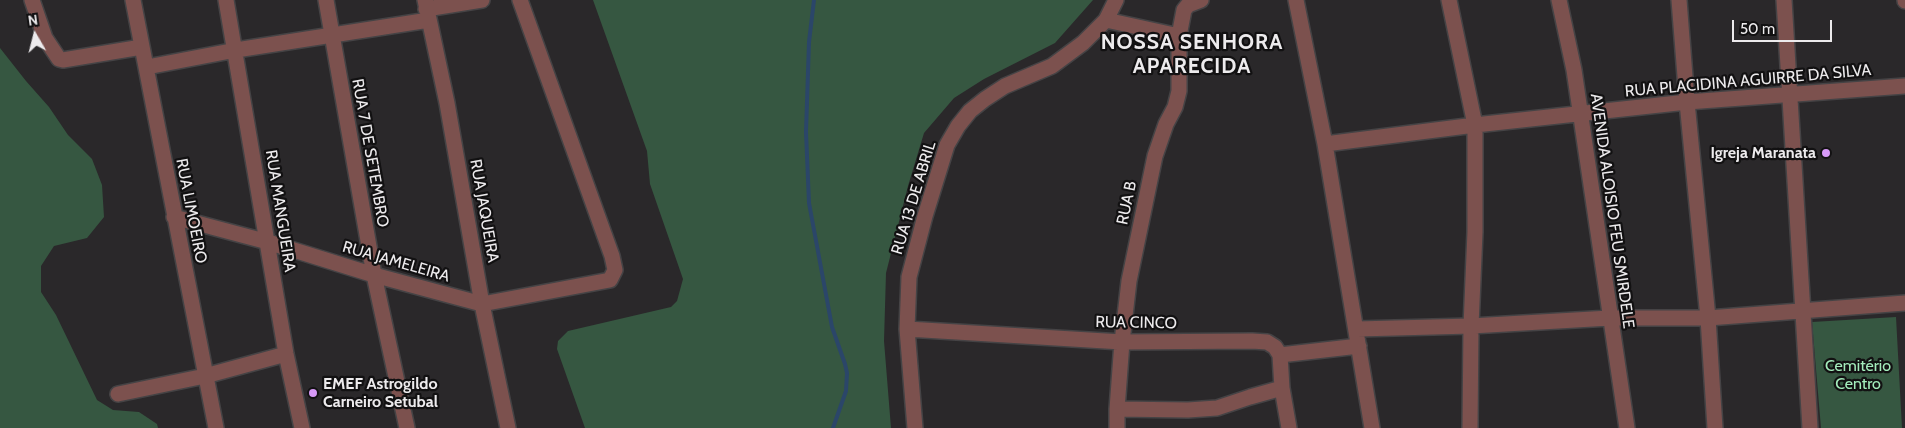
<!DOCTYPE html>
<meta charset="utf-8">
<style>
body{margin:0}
#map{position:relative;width:1905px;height:428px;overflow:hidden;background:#2a282a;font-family:Cabin,sans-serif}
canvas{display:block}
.north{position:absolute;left:10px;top:10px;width:50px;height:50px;-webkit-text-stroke:4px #121112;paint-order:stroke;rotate:352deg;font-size:14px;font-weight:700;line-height:20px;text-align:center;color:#edebed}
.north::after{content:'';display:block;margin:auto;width:18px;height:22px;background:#edebed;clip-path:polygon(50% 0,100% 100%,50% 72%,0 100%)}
.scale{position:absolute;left:1732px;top:20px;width:100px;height:22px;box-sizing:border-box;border:2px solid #edebed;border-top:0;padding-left:6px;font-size:15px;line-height:18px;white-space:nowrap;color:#edebed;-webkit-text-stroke:4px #121112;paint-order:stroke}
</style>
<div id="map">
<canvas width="1905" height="428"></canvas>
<div class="north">N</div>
<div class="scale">50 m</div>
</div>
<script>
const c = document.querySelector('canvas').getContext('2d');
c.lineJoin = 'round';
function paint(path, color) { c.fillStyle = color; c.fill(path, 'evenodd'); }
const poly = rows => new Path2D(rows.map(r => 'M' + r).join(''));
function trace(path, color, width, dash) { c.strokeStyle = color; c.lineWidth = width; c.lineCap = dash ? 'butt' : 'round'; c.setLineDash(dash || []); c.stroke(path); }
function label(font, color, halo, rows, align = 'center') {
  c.font = font + ' Cabin,sans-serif'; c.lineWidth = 4.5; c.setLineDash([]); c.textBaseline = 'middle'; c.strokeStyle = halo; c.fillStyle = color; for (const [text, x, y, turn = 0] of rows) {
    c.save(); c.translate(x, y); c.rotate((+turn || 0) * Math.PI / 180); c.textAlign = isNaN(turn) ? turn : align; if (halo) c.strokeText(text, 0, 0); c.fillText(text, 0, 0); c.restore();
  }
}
const green = poly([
 [593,0,1093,0,1055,43,984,79,954,98,924,133,908,186,886,273,884,341,891,428,585,428,557,349,558,341,568,331,671,307,677,301,683,279,650,184,647,151],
 [0,48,26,81,49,107,68,135,92,159,102,185,104,217,87,238,54,246,41,266,41,292,56,315,97,400,113,410,139,412,157,424,158,428,0,428],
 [1896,317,1902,428,1821,428,1812,322]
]);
const stream = poly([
 [814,0,809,42,806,132,809,203,832,327,845,364,847,373,846,391,833,428]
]);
const minor = poly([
 [32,0,45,38,59,59,63,60,142,47],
 [133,0,216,428],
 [226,0,286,354,302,428],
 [326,0,374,275,407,428],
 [425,0,447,103,482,304,508,428],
 [1296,0,1325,144,1372,428],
 [1449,0,1475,125,1475,232,1471,326,1470,428],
 [1559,0,1574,70,1627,428],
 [1679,0,1687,102,1708,318,1715,428],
 [1784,0,1810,428],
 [1905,0,1905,1],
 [426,9,482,0],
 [1106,20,1179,36],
 [147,67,236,50,429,20],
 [1325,144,1475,125,1687,102,1905,86],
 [174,217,268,242,374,275,482,304,610,280,615,270,612,256,520,0],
 [907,329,1122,342,1252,341,1267,342,1275,347,1280,355,1359,346],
 [1357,329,1471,326,1610,318,1708,318,1905,303],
 [1280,355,1282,388,1289,428],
 [118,394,205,376,286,354],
 [1117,409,1188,410,1217,408,1250,397,1282,388],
 [915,428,907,329,909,277,925,216,947,145,958,126,970,111,985,99,1005,86,1052,66,1083,43,1106,20,1116,0],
 [1117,428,1117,409,1122,342,1129,281,1155,156,1166,124,1175,107,1179,91,1179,36,1184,10,1188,5,1201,0]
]);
const markers = [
 [1826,153,5,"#d89af8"],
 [313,393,5,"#d89af8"]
];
const streetNames = [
 ["RUA PLACIDINA AGUIRRE DA SILVA",1748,81,-5],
 ["RUA 7 DE SETEMBRO",370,153,80],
 ["RUA 13 DE ABRIL",914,198,-73],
 ["RUA B",1127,203,-78],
 ["RUA LIMOEIRO",191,211,79],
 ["RUA MANGUEIRA",280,211,81],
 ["RUA JAQUEIRA",484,211,80],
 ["AVENIDA ALOISIO FEU SMIRDELE",1612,211,82],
 ["RUA JAMELEIRA",396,262,16],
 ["RUA CINCO",1136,323,1]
];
const poiNames = [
 ["Igreja Maranata",1816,153],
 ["EMEF Astrogildo",323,384,"left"],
 ["Carneiro Setubal",323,402,"left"]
];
const parkNames = [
 ["Cemitério",1858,366],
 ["Centro",1858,384]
];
const districtNames = [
 ["NOSSA SENHORA",1192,43],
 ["APARECIDA",1192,67]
];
paint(green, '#365741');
trace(stream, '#2b4669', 4);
trace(minor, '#454345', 18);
trace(minor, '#7c514e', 15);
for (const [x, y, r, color] of markers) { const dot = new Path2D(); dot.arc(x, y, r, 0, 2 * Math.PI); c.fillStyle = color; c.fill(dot); trace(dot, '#121112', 2); }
label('16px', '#edebed', '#121112', streetNames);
label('bold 16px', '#edebed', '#121112', poiNames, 'right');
label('16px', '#a4edbc', '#121112', parkNames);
c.letterSpacing = '1px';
label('bold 21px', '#edebed', '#121112', districtNames);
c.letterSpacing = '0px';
</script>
